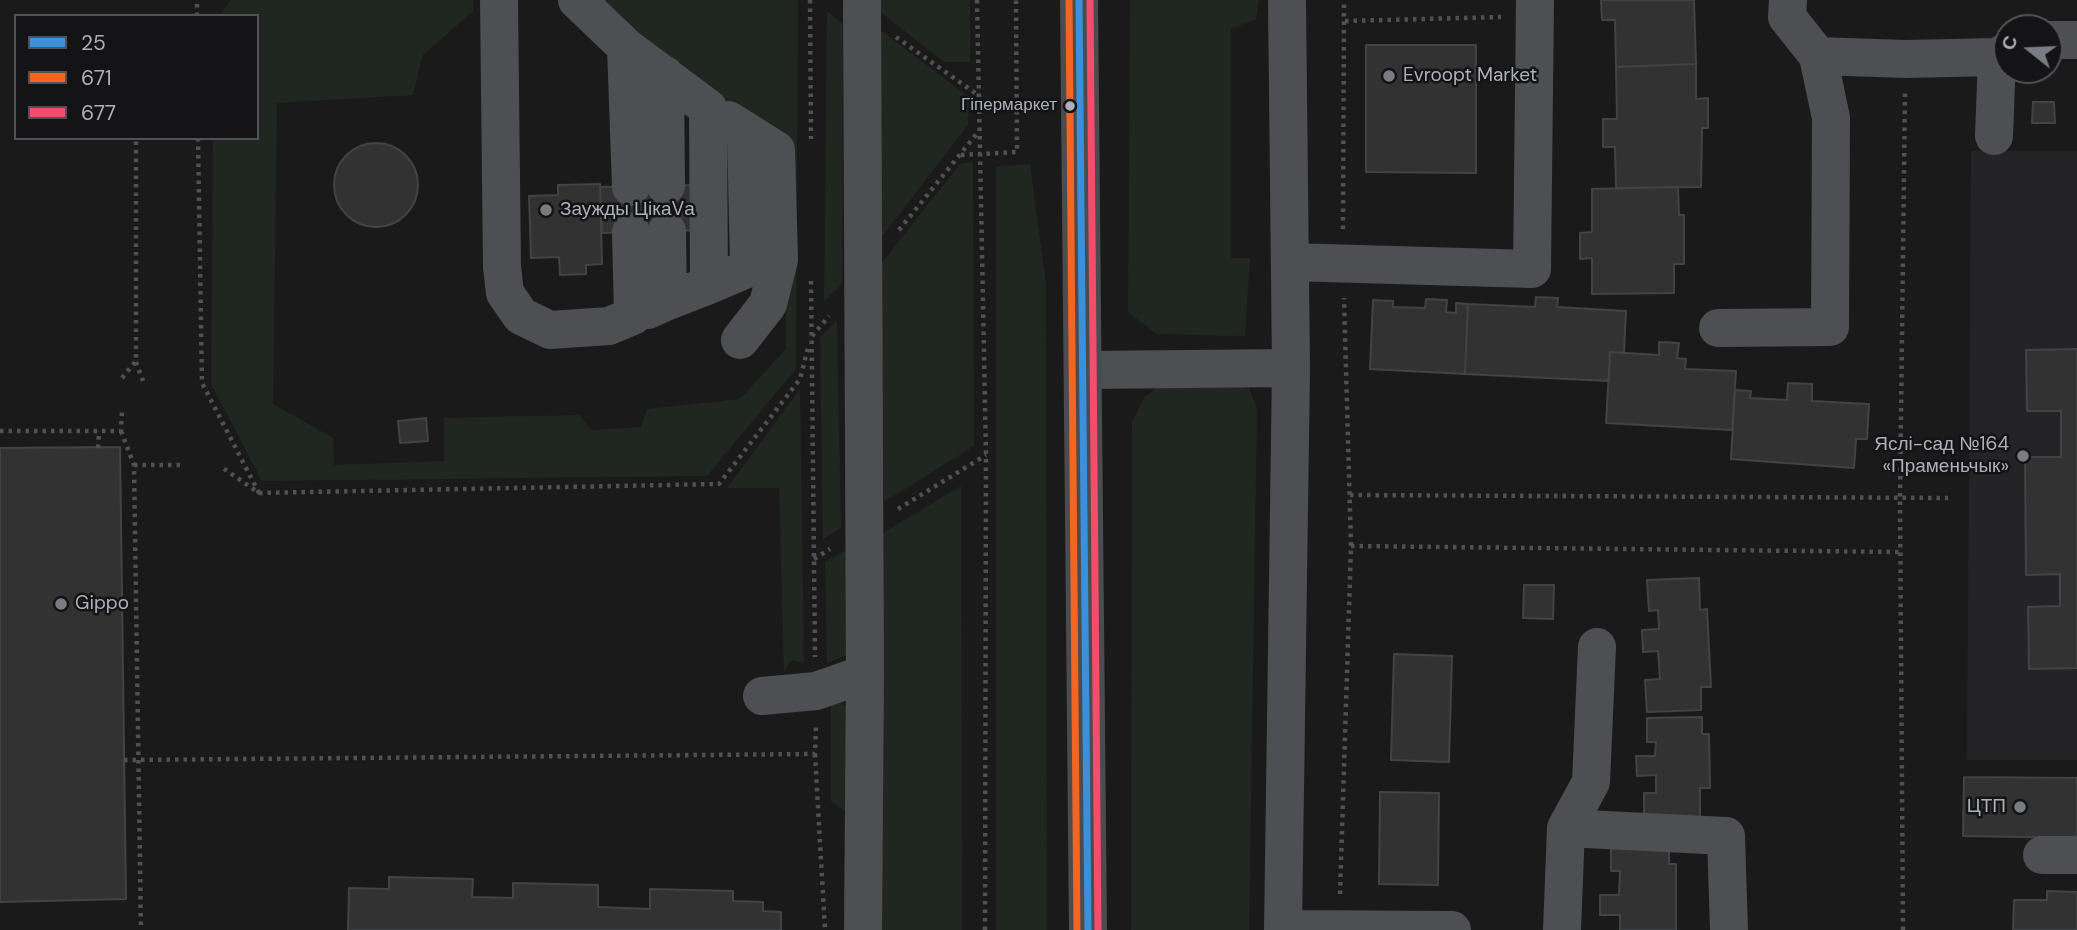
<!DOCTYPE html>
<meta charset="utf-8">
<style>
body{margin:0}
#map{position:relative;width:2077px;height:930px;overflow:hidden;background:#1a1a1a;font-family:"DM Sans",sans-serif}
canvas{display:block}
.legend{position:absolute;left:14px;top:14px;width:245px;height:126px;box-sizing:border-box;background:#141416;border:2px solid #505258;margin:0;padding:9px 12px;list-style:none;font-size:21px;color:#abb0bb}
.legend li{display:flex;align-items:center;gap:14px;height:35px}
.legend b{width:35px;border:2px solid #505258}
.north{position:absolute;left:1993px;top:14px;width:70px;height:70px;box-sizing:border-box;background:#141416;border:2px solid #505258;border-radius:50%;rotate:288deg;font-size:19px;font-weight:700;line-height:28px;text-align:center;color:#abb0bb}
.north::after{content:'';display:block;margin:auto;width:24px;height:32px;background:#787c83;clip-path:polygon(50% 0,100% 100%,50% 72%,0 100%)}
</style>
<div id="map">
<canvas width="2077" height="930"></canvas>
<ul class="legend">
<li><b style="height:9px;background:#3a90db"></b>25</li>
<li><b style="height:9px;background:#f26522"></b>671</li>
<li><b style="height:9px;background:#f44d6c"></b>677</li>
</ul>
<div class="north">С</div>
</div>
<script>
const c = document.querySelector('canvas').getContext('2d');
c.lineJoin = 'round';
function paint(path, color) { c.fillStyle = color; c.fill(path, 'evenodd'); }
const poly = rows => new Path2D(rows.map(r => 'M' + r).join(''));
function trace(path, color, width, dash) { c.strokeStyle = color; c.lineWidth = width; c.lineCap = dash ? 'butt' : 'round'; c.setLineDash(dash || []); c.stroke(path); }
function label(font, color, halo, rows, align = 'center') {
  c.font = font + ' "DM Sans",sans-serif'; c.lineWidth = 5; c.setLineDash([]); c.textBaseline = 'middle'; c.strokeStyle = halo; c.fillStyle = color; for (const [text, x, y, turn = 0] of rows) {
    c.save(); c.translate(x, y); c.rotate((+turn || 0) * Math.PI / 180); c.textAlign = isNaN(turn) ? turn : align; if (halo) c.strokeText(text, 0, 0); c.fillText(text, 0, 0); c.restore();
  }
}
const built = poly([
 [1971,151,2077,151,2077,760,1967,760]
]);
const green = poly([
 [230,0,473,0,473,11,422,56,413,95,277,103,273,404,333,438,334,465,444,461,444,418,579,415,592,430,641,427,647,409,740,399,786,349,784,146,597,0,798,0,796,369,707,476,262,481,211,384,213,138,257,138,257,16,220,16],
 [877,0,970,0,970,62,944,62,877,9],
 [1130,0,1259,0,1256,19,1231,29,1231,258,1250,258,1245,336,1157,334,1128,312],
 [827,11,843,24,842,284,824,301],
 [879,29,969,97,968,125,880,239],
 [973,162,974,446,884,502,877,269,960,164],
 [1030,164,1046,285,1047,930,996,930,996,167],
 [837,321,841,528,823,539,820,337],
 [1228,384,1249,388,1257,408,1249,930,1131,930,1132,422,1145,396,1161,385],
 [800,389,804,663,791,660,784,672,779,488,727,488],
 [961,486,962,930,880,930,883,533],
 [850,548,847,655,827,663,825,562],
 [831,696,850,709,849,814,831,801]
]);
const building = poly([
 [1601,0,1694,0,1696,64,1616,67,1615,20,1602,20,1601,0],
 [1366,45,1476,45,1476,173,1366,172,1366,45],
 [1696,64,1696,99,1708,98,1708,128,1702,128,1701,187,1616,188,1615,147,1603,147,1603,119,1617,119,1616,67,1696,64],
 [2033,102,2054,102,2055,123,2032,123,2033,102],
 '334 185a42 42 0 1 1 84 0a42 42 0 1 1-84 0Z',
 [600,184,602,264,586,265,586,274,560,275,559,257,531,258,529,196,558,195,558,185,600,184],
 [703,185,704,230,602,233,600,187,703,185],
 [1678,187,1679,215,1684,215,1684,264,1674,264,1674,293,1592,294,1592,258,1580,259,1580,233,1592,232,1592,189,1678,187],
 [1536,297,1558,298,1557,307,1626,311,1624,353,1610,352,1609,381,1465,374,1468,304,1535,307,1536,297],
 [1426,299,1447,300,1446,312,1456,313,1456,303,1468,304,1465,374,1370,369,1373,300,1393,301,1393,307,1425,308,1426,299],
 [1659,342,1679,343,1677,358,1686,359,1685,369,1736,371,1732,430,1606,423,1610,352,1659,355,1659,342],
 [2077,349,2077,668,2029,669,2028,607,2060,606,2060,574,2026,575,2025,457,2061,457,2061,411,2027,411,2026,350,2077,349],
 [1788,383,1812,384,1812,401,1869,404,1867,439,1856,439,1854,468,1731,459,1735,390,1751,391,1750,398,1787,400,1788,383],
 [426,418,428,441,400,443,398,421,426,418],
 [120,447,126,899,0,902,0,448,120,447],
 [1699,578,1700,610,1707,609,1711,687,1701,687,1701,710,1647,712,1645,680,1660,679,1658,651,1643,652,1642,630,1659,629,1658,610,1649,611,1647,580,1699,578],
 [1524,585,1554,585,1553,619,1523,618,1524,585],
 [1394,654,1452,656,1449,762,1391,760,1394,654],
 [1702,717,1702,734,1709,734,1710,788,1700,788,1700,824,1644,825,1644,793,1656,793,1656,775,1637,776,1636,756,1655,756,1656,742,1647,742,1647,718,1702,717],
 [1964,777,2077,778,2077,838,1963,836,1964,777],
 [1380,792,1439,793,1438,885,1379,884,1380,792],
 [1611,842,1669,842,1669,864,1676,864,1676,930,1620,930,1620,915,1600,915,1600,895,1619,895,1620,871,1611,871,1611,842],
 [389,877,473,879,472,897,513,898,513,883,598,885,598,907,650,909,650,889,733,891,733,901,763,902,763,911,781,912,781,930,348,930,349,888,389,889,389,877],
 [2047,891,2077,892,2077,930,2013,930,2014,900,2047,900,2047,891]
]);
const path = poly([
 [810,0,811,139],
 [977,0,986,455,985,930],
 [197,16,197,0],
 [1345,21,1501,17],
 [896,37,978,95],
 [1018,106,1045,105],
 [198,138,202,383,259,493,220,466],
 [961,155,1017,152,1016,0],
 [1343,229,1344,0],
 [899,230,979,131],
 [811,281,815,657],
 [812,336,829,316],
 [136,362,143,381],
 [122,378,136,361,136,138],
 [0,431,121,431,122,411],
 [121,431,134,465,141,930],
 [98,448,99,431],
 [134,465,183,465],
 [259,493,719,484,800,379,809,344],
 [1350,495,1948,498],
 [898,509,986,455],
 [1351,546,1900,552],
 [814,559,830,549],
 [815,754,825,930],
 [124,760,815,754,816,725],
 [1340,894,1351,546,1344,298],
 [1903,930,1900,498,1905,91]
]);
const minor = poly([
 [499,0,502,267,505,293,521,316,550,330,609,326,633,316,631,232],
 [577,0,626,47,631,187],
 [862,0,865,674,863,930],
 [1287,0,1291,368],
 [1788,0,1787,17,1818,56,1905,59,1997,57,2007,51],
 [2049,40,2077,40],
 [626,47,708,108,709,285,668,301],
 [665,75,666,186],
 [1994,136,1997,57],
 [1290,262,1532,269,1535,0],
 [709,285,749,268,746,131,728,120],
 [648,310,668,301,667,231],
 [1718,328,1830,327,1831,118,1818,56],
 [740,340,768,304,779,260,776,150,746,131],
 [1085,370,1291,368,1283,930],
 [762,696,816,691,865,674],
 [1566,828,1726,836,1729,930],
 [2042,855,2077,855],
 [1283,929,1452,930],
 [1562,930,1566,828,1591,782,1597,647]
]);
const major = poly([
 [1079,0,1088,930]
]);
const bus1 = poly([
 [1079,0,1088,930]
]);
const bus2 = poly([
 [1069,0,1077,930]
]);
const bus3 = poly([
 [1090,0,1098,930]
]);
const markers = [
 [1389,76,7,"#787c83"],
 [1070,106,6,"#abb0bb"],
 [546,210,7,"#787c83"],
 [2023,456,7,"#787c83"],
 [61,604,7,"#787c83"],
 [2020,807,7,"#787c83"]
];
const busNames = [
 ["Гіпермаркет",1057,106]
];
const poiNames = [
 ["Evroopt Market",1403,76],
 ["Заужды ЦікаVа",560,210],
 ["Яслі-сад №164",2009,445,"right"],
 ["«Праменьчык»",2009,467,"right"],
 ["Gippo",75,604],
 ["ЦТП",2006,807,"right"]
];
paint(built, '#242426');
paint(green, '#202721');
paint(building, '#323232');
trace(building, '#424346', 2);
trace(path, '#505155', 4.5, [3.5, 5]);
trace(minor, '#4e4f53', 38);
trace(major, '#4b4c4f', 38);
trace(bus1, '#3a90db', 7);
trace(bus2, '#f26522', 7);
trace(bus3, '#f44d6c', 7);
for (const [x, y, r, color] of markers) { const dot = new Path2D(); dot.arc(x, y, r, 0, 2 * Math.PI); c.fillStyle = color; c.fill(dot); trace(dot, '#141416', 2.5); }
label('17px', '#abb0bb', '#141416', busNames, 'right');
label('19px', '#abb0bb', '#141416', poiNames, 'left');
</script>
